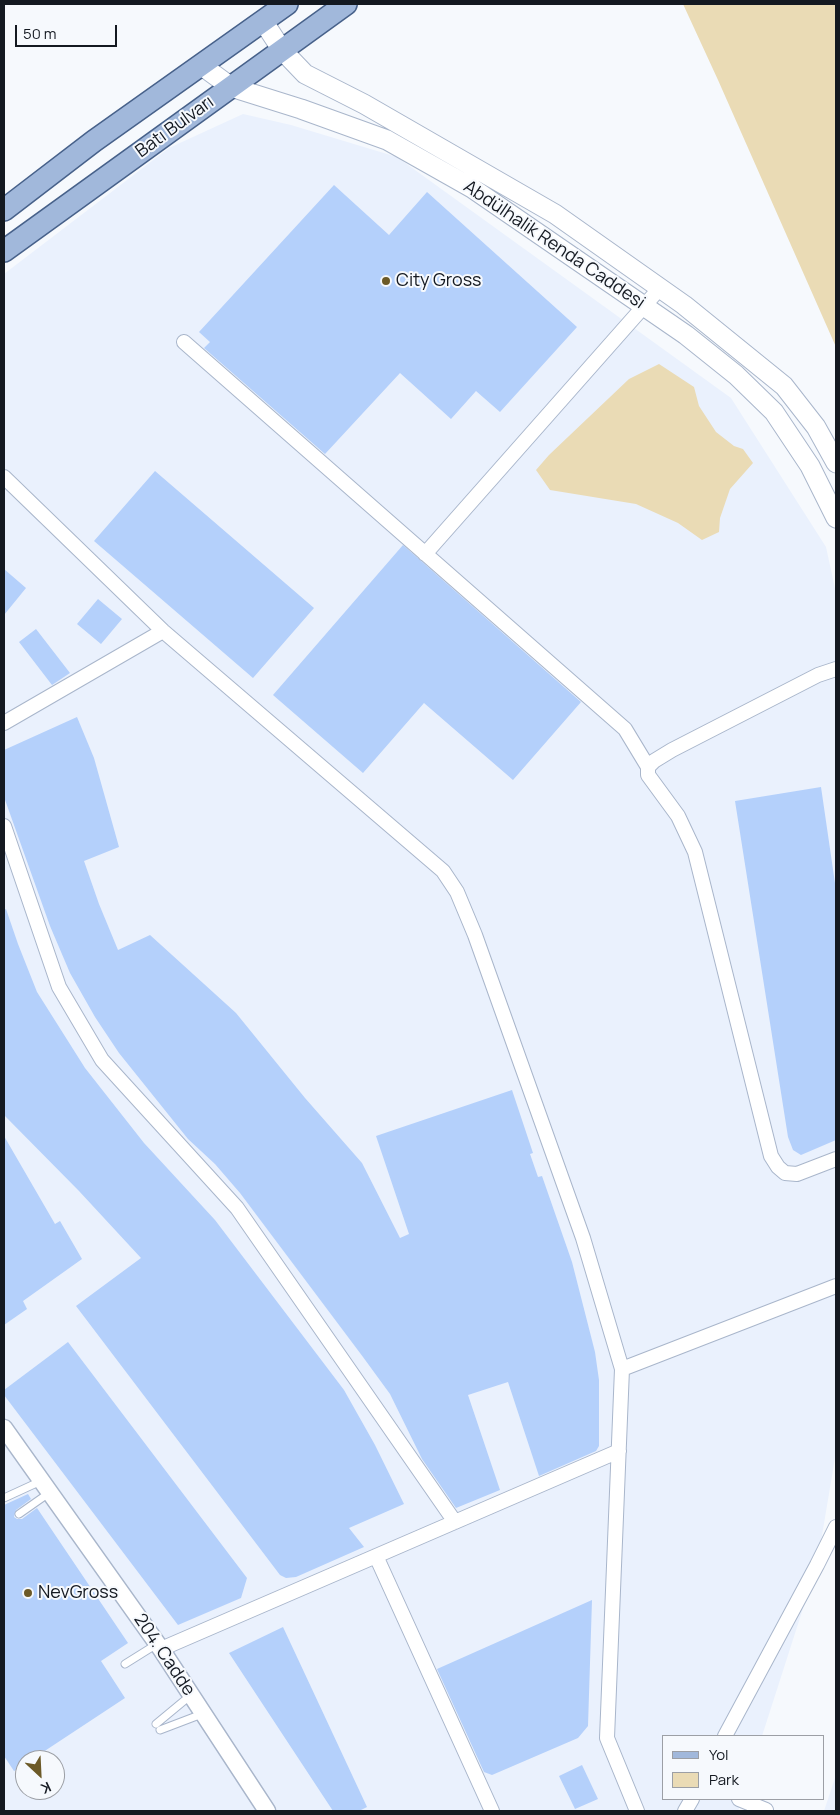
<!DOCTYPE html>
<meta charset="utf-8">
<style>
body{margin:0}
#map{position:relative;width:840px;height:1815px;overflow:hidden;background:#f6f9fd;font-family:Manrope,sans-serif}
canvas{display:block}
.frame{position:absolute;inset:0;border:5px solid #141921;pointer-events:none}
.legend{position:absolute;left:662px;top:1735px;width:162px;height:65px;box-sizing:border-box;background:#f6f9fd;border:1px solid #9c9fa5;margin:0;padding:6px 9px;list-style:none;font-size:15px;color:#141921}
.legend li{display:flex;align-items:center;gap:10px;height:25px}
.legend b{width:25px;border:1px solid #9c9fa5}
.north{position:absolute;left:15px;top:1750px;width:50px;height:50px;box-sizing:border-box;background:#f6f9fd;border:1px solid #9c9fa5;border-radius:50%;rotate:155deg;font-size:14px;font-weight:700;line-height:20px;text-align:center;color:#141921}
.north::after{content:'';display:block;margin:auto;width:18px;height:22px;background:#6c5a28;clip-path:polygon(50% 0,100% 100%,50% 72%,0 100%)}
.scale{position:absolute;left:15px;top:25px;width:102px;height:22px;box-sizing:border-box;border:2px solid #141921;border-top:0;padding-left:6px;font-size:15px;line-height:18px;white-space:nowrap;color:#141921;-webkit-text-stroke:4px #f6f9fd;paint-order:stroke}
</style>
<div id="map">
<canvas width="840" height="1815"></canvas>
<div class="frame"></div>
<ul class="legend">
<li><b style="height:6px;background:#a1b8db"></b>Yol</li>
<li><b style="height:14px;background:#eadbb5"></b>Park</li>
</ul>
<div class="north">K</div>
<div class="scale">50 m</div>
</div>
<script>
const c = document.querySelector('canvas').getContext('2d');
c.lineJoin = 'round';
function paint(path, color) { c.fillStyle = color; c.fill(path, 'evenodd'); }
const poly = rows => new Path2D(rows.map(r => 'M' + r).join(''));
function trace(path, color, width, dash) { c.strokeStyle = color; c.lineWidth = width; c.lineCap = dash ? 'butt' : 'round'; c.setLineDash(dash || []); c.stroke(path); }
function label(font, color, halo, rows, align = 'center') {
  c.font = font + ' Manrope,sans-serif'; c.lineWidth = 4; c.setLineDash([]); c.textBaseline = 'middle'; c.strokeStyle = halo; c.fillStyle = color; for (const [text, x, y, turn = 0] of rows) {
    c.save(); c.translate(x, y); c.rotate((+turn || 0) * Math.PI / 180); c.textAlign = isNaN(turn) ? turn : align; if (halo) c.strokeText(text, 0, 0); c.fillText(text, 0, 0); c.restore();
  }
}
const built = poly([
 [243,114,291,125,397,157,731,398,826,547,836,593,836,1452,817,1565,762,1736,664,1736,664,1799,742,1799,738,1811,4,1811,4,274,169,148],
 [25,1760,55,1760,55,1790,25,1790],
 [836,1775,836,1811,824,1811]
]);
const green = poly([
 [683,4,836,4,836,347,718,80],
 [659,364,694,387,699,406,716,432,734,446,743,449,753,463,730,489,720,518,719,532,702,540,678,523,636,504,550,490,536,470,549,455,629,379]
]);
const building = poly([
 [334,185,389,235,427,192,577,327,500,412,476,391,451,419,400,373,325,454,204,348,210,342,199,332],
 [155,471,314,608,253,678,94,541],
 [403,545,581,702,513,780,424,703,363,773,273,695],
 [4,569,26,588,4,615],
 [98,599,122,619,101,644,77,624],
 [36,629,70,673,52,685,19,642],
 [77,717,94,758,119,847,84,861,99,904,118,950,150,935,236,1013,305,1098,362,1163,400,1238,409,1234,376,1136,512,1090,533,1153,530,1154,538,1177,542,1176,572,1262,595,1352,599,1380,599,1446,596,1451,539,1476,508,1382,468,1395,500,1490,456,1508,422,1459,390,1394,363,1357,240,1193,215,1164,188,1139,119,1053,95,1017,70,973,50,926,4,797,4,750],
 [821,787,836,890,836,1140,801,1155,793,1150,788,1137,735,801],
 [6,909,18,944,37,992,85,1068,144,1143,215,1220,344,1390,375,1445,404,1504,349,1528,364,1547,296,1577,286,1578,280,1575,76,1306,141,1258,79,1191,4,1115,4,910],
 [4,1136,55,1224,60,1221,82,1259,23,1301,27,1309,4,1325],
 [68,1342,247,1578,241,1598,178,1625,4,1395,4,1390],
 [28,1494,31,1499,16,1510,14,1517,17,1519,22,1519,37,1508,128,1643,101,1661,125,1698,31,1760,25,1760,25,1764,14,1771,4,1756,4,1505],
 [592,1600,588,1726,578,1738,506,1769,492,1775,484,1772,437,1669],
 [283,1627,367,1807,359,1811,333,1811,229,1653],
 [582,1765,598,1799,575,1809,559,1776]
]);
const service = poly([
 [4,1498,41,1481],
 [19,1514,49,1493],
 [125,1664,157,1644],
 [156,1724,191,1695],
 [160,1730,202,1714]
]);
const minor = poly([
 [184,342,625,729,648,767],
 [4,477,163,631,443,871,457,892,475,935,583,1238,622,1369,607,1738,637,1811],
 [425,554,660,288],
 [836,669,818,675,672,750,654,761,648,767,648,775,678,816,695,852,771,1156,778,1167,785,1173,797,1174,836,1159],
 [4,723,163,631],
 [4,826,59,987,102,1060,237,1208,455,1522],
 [622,1369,836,1286],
 [376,1556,492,1811],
 [161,1649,619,1451],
 [725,1736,817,1565,836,1527],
 [739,1799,766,1810],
 [685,1811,692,1799]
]);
const tertiary = poly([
 [4,1428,161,1649,267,1811]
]);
const secondary = poly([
 [263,21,282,50,305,74,364,104,555,214,684,305,784,386,816,427,836,463],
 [201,65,231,87,301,109,387,140,472,188,686,335,736,375,774,412,810,466,836,518]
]);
const primary = poly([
 [4,210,94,141,287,4],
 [4,251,346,4]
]);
const markers = [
 [386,281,5,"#6c5a28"],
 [28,1593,5,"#6c5a28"]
];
const streetNames = [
 ["Batı Bulvarı",175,127,-36],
 ["Abdülhalik Renda Caddesi",554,245,34],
 ["204. Cadde",164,1655,56]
];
const poiNames = [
 ["City Gross",396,281],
 ["NevGross",38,1593]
];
paint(built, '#eaf1fd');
paint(green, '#eadbb5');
paint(building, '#b4d0fb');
trace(service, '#a9b6cb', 9);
trace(minor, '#a9b6cb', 16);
trace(tertiary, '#a9b6cb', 19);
trace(secondary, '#a9b6cb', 21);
trace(primary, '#47618a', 24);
trace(service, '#fff', 7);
trace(minor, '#fff', 14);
trace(tertiary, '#fff', 16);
trace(secondary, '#fff', 19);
trace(primary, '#a1b8db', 21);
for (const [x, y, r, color] of markers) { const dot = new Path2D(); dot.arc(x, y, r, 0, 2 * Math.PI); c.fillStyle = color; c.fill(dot); trace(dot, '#f6f9fd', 2); }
label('18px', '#141921', '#f6f9fd', streetNames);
label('18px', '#141921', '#f6f9fd', poiNames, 'left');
</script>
